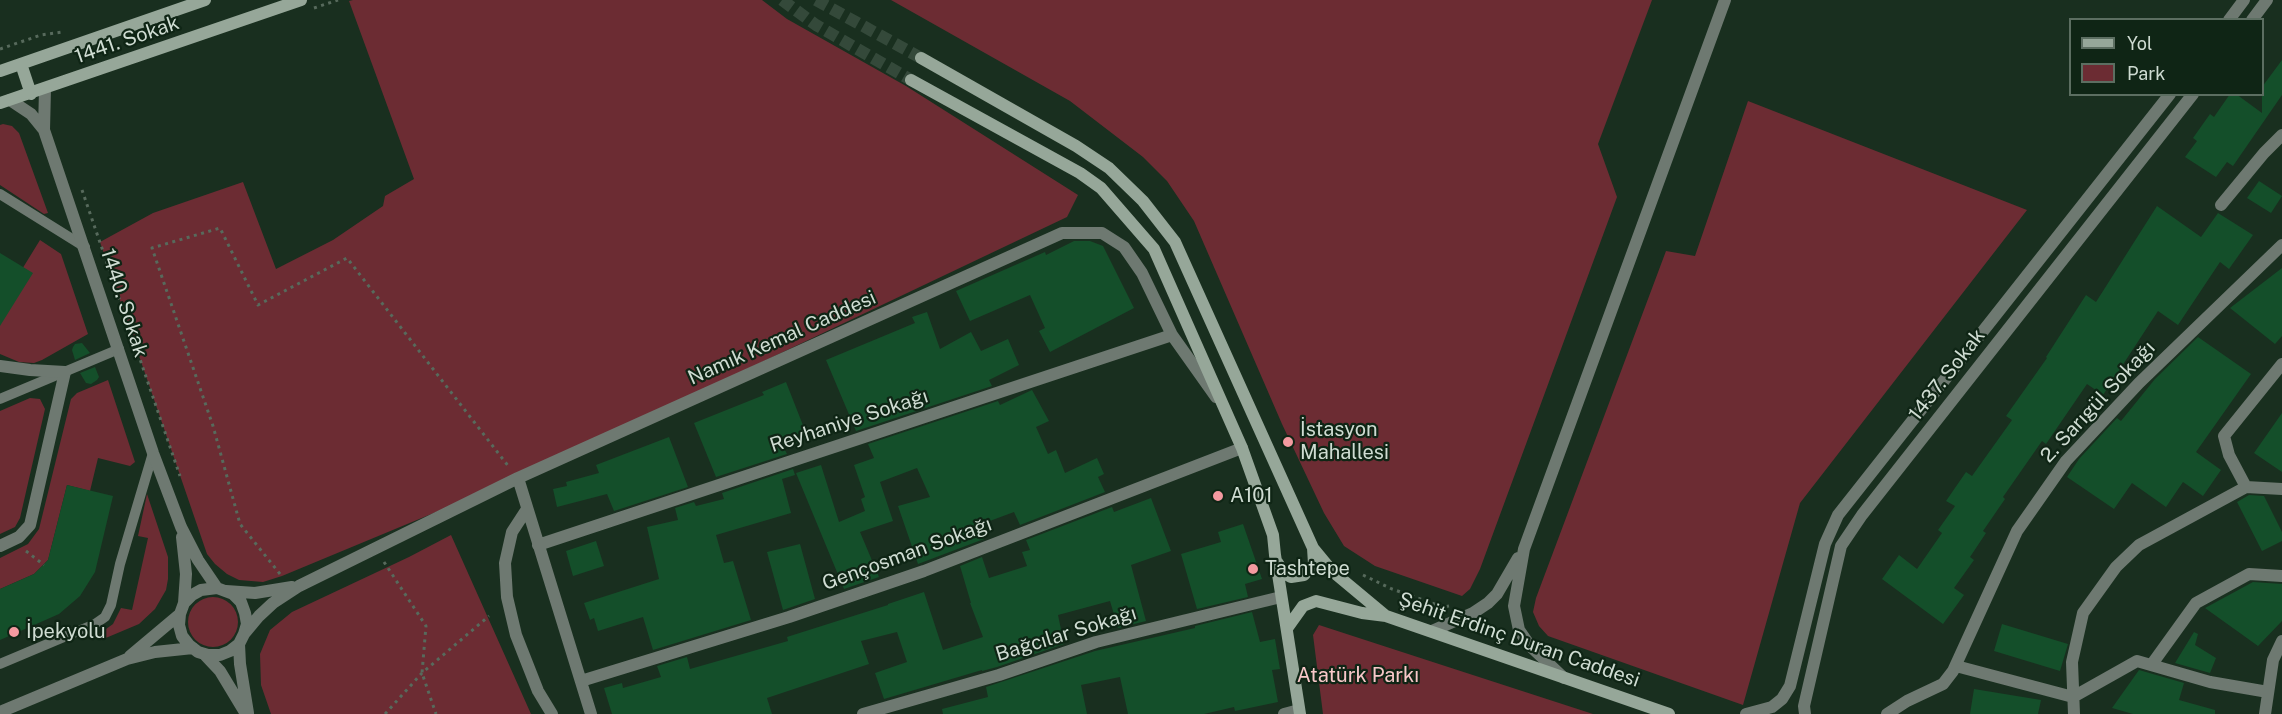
<!DOCTYPE html>
<meta charset="utf-8">
<style>
body{margin:0}
#map{position:relative;width:2282px;height:714px;overflow:hidden;background:#192f1f;font-family:"Public Sans",sans-serif}
canvas{display:block}
.legend{position:absolute;left:2069px;top:18px;width:195px;height:78px;box-sizing:border-box;background:#0f2515;border:2px solid #5c6e61;margin:0;padding:8px 10px;list-style:none;font-size:18px;color:#cfdcd2}
.legend li{display:flex;align-items:center;gap:12px;height:30px}
.legend b{width:30px;border:2px solid #5c6e61}
</style>
<div id="map">
<canvas width="2282" height="714"></canvas>
<ul class="legend">
<li><b style="height:8px;background:#96a799"></b>Yol</li>
<li><b style="height:16px;background:#6c2c33"></b>Park</li>
</ul>
</div>
<script>
const c = document.querySelector('canvas').getContext('2d');
c.lineJoin = 'round';
function paint(path, color) { c.fillStyle = color; c.fill(path, 'evenodd'); }
const poly = rows => new Path2D(rows.map(r => 'M' + r).join(''));
function trace(path, color, width, dash) { c.strokeStyle = color; c.lineWidth = width; c.lineCap = dash ? 'butt' : 'round'; c.setLineDash(dash || []); c.stroke(path); }
function label(font, color, halo, rows, align = 'center') {
  c.font = font + ' "Public Sans",sans-serif'; c.lineWidth = 4.5; c.setLineDash([]); c.textBaseline = 'middle'; c.strokeStyle = halo; c.fillStyle = color; for (const [text, x, y, turn = 0] of rows) {
    c.save(); c.translate(x, y); c.rotate((+turn || 0) * Math.PI / 180); c.textAlign = isNaN(turn) ? turn : align; if (halo) c.strokeText(text, 0, 0); c.fillText(text, 0, 0); c.restore();
  }
}
const green = poly([
 [353,0,762,0,787,19,906,86,1078,195,1067,217,518,478,282,576,263,582,239,580,227,574,215,564,207,554,100,242,153,213,243,182,276,269,333,240,383,206,385,196,414,179,349,1],
 [891,0,1652,0,1598,144,1617,197,1480,569,1470,589,1462,596,1375,566,1344,546,1324,513,1282,424,1194,221,1167,181,1143,157,1070,101],
 [1748,101,2027,210,1800,503,1743,705,1548,636,1539,626,1533,612,1536,598,1666,251,1695,256],
 [3,124,12,126,19,133,48,213,44,214,0,185,0,125],
 [40,240,61,254,88,334,42,360,34,363,19,362,0,354,0,305],
 [108,380,135,462,130,466,98,458,90,491,67,485,48,560,34,574,0,589,0,558,28,544,39,529,71,399,77,393],
 [30,398,40,399,45,409,20,518,15,527,0,534,0,411],
 [147,494,168,557,168,579,166,590,155,609,139,624,101,640,99,634,113,624,121,608,132,610,148,538,138,536],
 [451,535,531,714,271,714,261,685,260,654,270,630,292,612,409,557],
 '188 622a25 25 0 1 1 50 0a25 25 0 1 1-50 0Z',
 [1319,625,1442,665,1593,714,1323,714,1313,635]
]);
const building = poly([
 [2282,60,2282,95,2233,166,2227,162,2216,177,2185,157,2197,141,2193,138,2210,114,2214,117,2230,94,2236,94,2262,113,2262,87],
 [2259,181,2282,196,2271,213,2247,198],
 [2157,206,2201,237,2218,213,2253,235,2229,269,2220,262,2178,325,2158,311,2103,395,2087,384,2046,444,2042,441,2003,497,2005,499,1983,531,1986,533,1970,557,1974,560,1954,588,1964,595,1943,624,1882,579,1899,555,1917,569,1942,533,1938,530,1955,506,1946,501,1966,472,1972,476,2012,420,2006,416,2047,358,2046,357,2086,295,2096,302],
 [1074,241,1090,241,1103,246,1134,308,1050,352,1039,331,1045,328,1030,295,970,321,956,291,1045,252,1046,255],
 [0,253,33,273,0,326],
 [2282,268,2282,336,2275,344,2230,308],
 [927,312,940,349,971,332,981,351,1008,339,1019,365,989,380,992,386,856,431,826,360,915,323,912,317],
 [2198,337,2251,374,2196,452,2221,470,2203,496,2183,482,2166,507,2132,483,2114,509,2067,477,2079,459,2117,418,2121,421,2155,379],
 [82,343,90,353,75,360,72,350,73,347,75,344],
 [95,367,99,377,97,380,91,384,86,383,80,373],
 [786,382,808,438,784,448,787,454,716,477,694,423,764,395,762,392],
 [1032,390,1049,421,1036,427,1048,454,1056,450,1065,473,1097,458,1104,474,1098,477,1105,492,1020,525,1014,512,979,525,984,539,918,564,898,506,930,497,917,468,880,482,893,521,860,532,879,577,844,589,796,473,821,465,839,522,865,511,861,499,865,497,854,465,874,458,868,444,998,401,1000,405],
 [2282,413,2282,472,2254,453],
 [669,437,688,487,614,511,607,494,557,507,553,489,567,486,566,482,599,473,596,465],
 [793,469,795,475,782,479,791,513,716,535,724,563,733,561,751,620,653,650,643,617,598,631,594,618,590,620,584,603,659,579,647,527,678,520,675,508,694,502,696,506,724,499,722,493],
 [67,485,113,496,95,572,80,596,59,614,0,640,0,589,34,574,48,560],
 [2249,495,2264,496,2282,532,2282,541,2262,551,2237,502],
 [1151,498,1171,551,1131,565,1146,621,1118,628,1110,601,1058,615,1064,644,997,667,982,671,982,670,884,699,875,673,907,662,897,632,861,641,869,664,767,698,772,714,612,714,604,688,622,683,623,688,661,677,657,666,687,657,690,669,788,641,787,637,790,636,888,605,888,604,924,592,943,650,983,637,970,603,971,603,960,566,982,557,989,578,1027,566,1022,552,1030,550,1026,540,1112,507,1114,512],
 [1243,524,1262,579,1245,584,1248,597,1197,609,1181,554,1221,542,1218,532],
 [596,541,604,566,573,576,566,551],
 [800,544,815,599,783,610,767,552],
 [2253,582,2282,584,2282,621,2258,646,2205,608],
 [1252,612,1260,642,1275,639,1280,669,1272,670,1278,702,1235,711,1234,707,1204,714,1128,714,1120,677,1081,685,1087,714,943,714,942,709,988,697,986,687,1095,651,1195,628,1195,626],
 [2002,624,2068,644,2060,671,1994,651],
 [2194,632,2198,634,2195,645,2216,658,2210,673,2175,663],
 [2139,670,2184,683,2179,700,2215,710,2215,714,2133,714,2112,708],
 [1974,689,2041,700,2038,714,1970,714]
]);
const secondaryTunnel = poly([
 [782,0,816,25,911,80],
 [816,0,921,58]
]);
const path = poly([
 [314,8,338,0],
 [0,49,41,35,62,32],
 [82,190,180,476],
 [26,551,44,565],
 [384,562,426,626,422,673,436,714],
 [280,574,240,524,213,426,152,248,220,228,258,305,347,258,509,467],
 [1363,575,1392,589,1443,607,1449,606],
 [385,714,422,673,489,616]
]);
const lane = poly([
 [0,194,85,247],
 [0,399,119,349],
 [0,664,95,624,105,617,111,605,120,564,153,453]
]);
const street = poly([
 [2229,20,2244,0],
 [2252,20,2267,0],
 [45,89,44,130,153,453,181,527,198,560,217,588],
 [10,100,31,114,44,130],
 [2221,205,2264,153,2282,135],
 [0,366,30,370,65,372,30,525,19,537,0,546],
 [518,478,591,714],
 [2246,487,2229,455,2224,436,2282,364],
 [527,509,512,532,505,563,507,597,516,635,538,691,552,714],
 [182,537,186,574,184,603,180,614,179,625,182,636,189,645,198,652,208,655,220,655,230,651,239,644,244,634,247,624,245,613,241,602,233,594,217,588,201,590,192,595,184,603],
 [538,545,1172,335],
 [226,591,255,593,292,587],
 [1432,631,1473,613,1488,603,1497,594,1518,558],
 [244,634,259,616,273,603,299,586,518,478,1062,233,1102,233,1124,247,1142,273,1172,335,1216,397],
 [239,644,240,664,248,713],
 [204,654,220,671,246,714],
 [130,656,180,614],
 [2152,664,2196,603,2249,574,2282,576],
 [1956,666,2073,697,2137,661,2210,682,2268,692],
 [1564,678,1530,646,1519,630,1514,606,1524,549,1725,0],
 [581,681,789,617,924,571,1242,448],
 [0,712,127,659,155,652,193,648],
 [863,714,999,675,1096,642,1281,597],
 [1284,714,1299,710],
 [1746,714,1772,707,1782,699,1790,686,1825,544,1838,515,2170,94],
 [1805,714,1804,706,1841,546,1862,515,2193,94],
 [1887,714,1907,701,1943,684,1953,671,2017,531,2066,461,2139,383,2282,245],
 [2074,714,2072,662,2083,613,2116,567,2139,545,2246,487,2282,489],
 [2265,714,2273,660,2282,641]
]);
const secondary = poly([
 [921,58,1076,146,1109,168,1143,201,1175,242,1313,548,1332,571,1386,616,1669,714],
 [21,64,31,94],
 [0,71,205,0],
 [911,80,1080,173,1101,188,1154,249,1242,448,1273,535,1275,555,1300,714],
 [0,103,301,0],
 [1277,562,1284,573,1291,577,1304,575,1314,564,1313,548],
 [1288,627,1303,606,1316,601,1362,613,1386,616]
]);
const markers = [
 [1288,442,6,"#f49aa0"],
 [1218,496,6,"#f49aa0"],
 [1253,569,6,"#f49aa0"],
 [14,632,6,"#f49aa0"]
];
const streetNames = [
 ["1441. Sokak",127,40,-19],
 ["1440. Sokak",124,303,72],
 ["Namık Kemal Caddesi",782,338,-24],
 ["1437. Sokak",1947,375,-52],
 ["2. Sarıgül Sokağı",2098,402,-47],
 ["Reyhaniye Sokağı",849,421,-18],
 ["Gençosman Sokağı",907,554,-20],
 ["Bağcılar Sokağı",1066,634,-17],
 ["Şehit Erdinç Duran Caddesi",1519,640,19]
];
const poiNames = [
 ["İstasyon",1300,430],
 ["Mahallesi",1300,453],
 ["A101",1230,496],
 ["Tashtepe",1265,569],
 ["İpekyolu",26,632]
];
const parkNames = [
 ["Atatürk Parkı",1358,676]
];
paint(green, '#6c2c33');
paint(building, '#144f2a');
trace(secondaryTunnel, '#34493a', 12, [12, 6]);
trace(path, '#576a5c', 3, [3, 4.5]);
trace(lane, '#6e7971', 10);
trace(street, '#6e7971', 12);
trace(secondary, '#96a799', 12);
for (const [x, y, r, color] of markers) { const dot = new Path2D(); dot.arc(x, y, r, 0, 2 * Math.PI); c.fillStyle = color; c.fill(dot); trace(dot, '#0f2515', 2); }
label('20px', '#cfdcd2', '#0f2515', streetNames);
label('20px', '#cfdcd2', '#0f2515', poiNames, 'left');
label('20px', '#f8c8c9', '#0f2515', parkNames);
</script>
